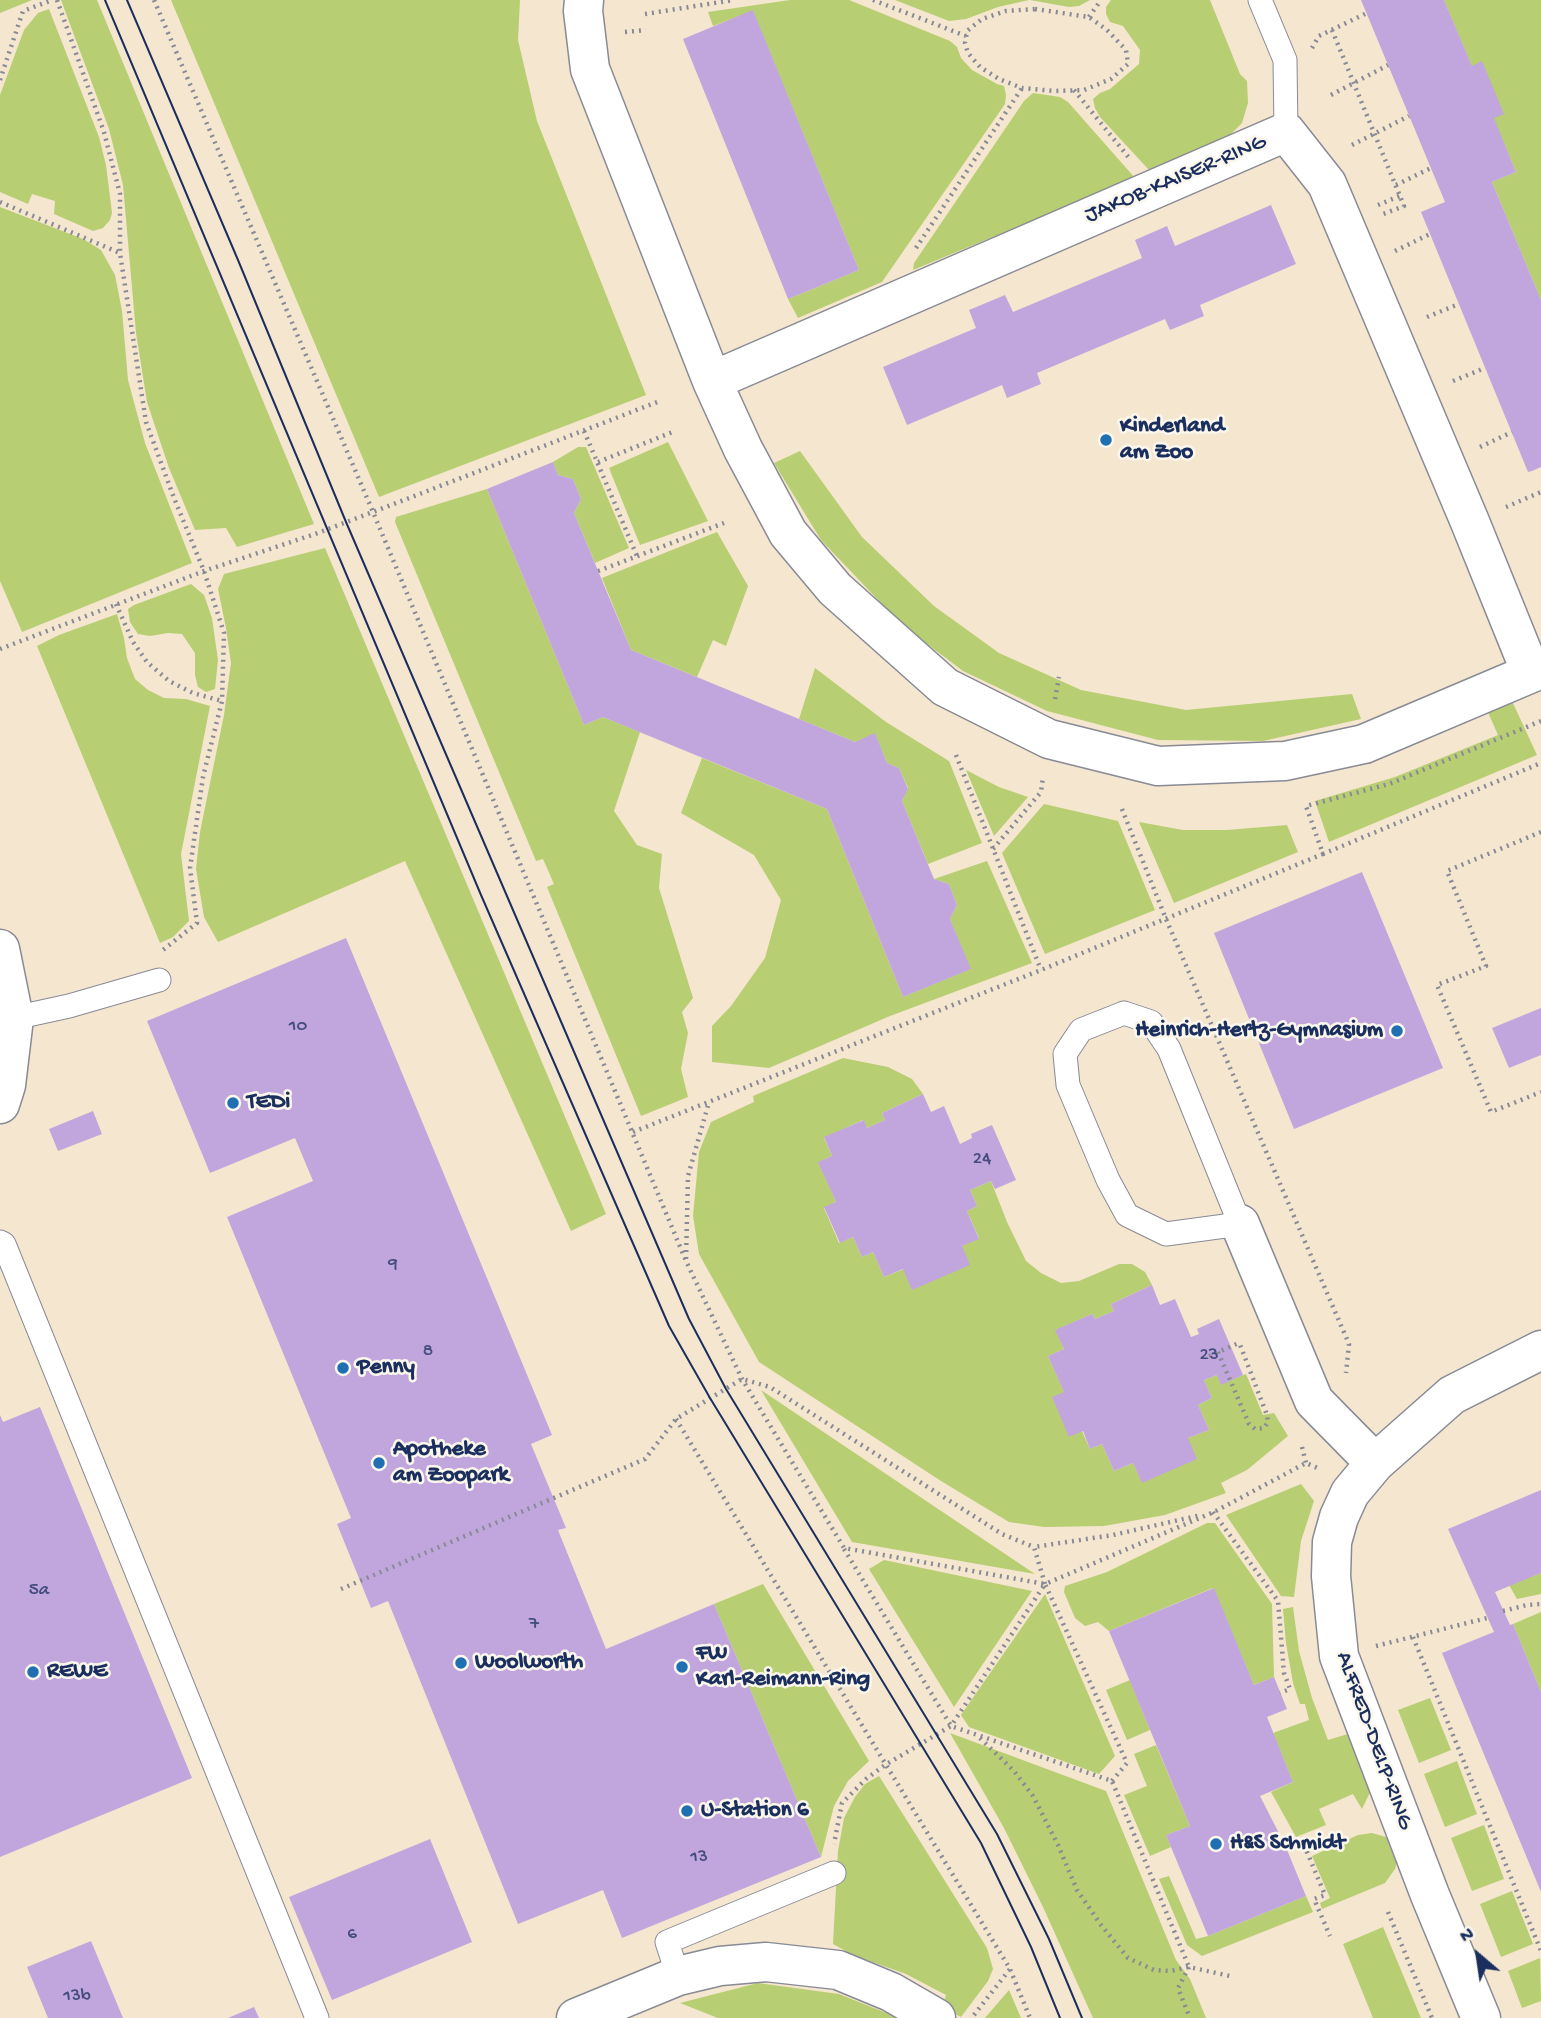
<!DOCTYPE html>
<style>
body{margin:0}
#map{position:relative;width:1541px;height:2018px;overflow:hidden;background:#f5e6cf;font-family:"Gochi Hand",sans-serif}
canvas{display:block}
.north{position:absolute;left:1443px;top:1920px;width:70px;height:70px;-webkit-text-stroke:5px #fbf7ec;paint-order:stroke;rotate:331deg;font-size:19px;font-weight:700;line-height:28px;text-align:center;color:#1b2f5e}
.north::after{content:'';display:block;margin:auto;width:24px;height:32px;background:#1b2f5e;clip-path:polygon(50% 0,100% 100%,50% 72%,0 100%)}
</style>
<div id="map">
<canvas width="1541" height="2018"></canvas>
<div class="north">N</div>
</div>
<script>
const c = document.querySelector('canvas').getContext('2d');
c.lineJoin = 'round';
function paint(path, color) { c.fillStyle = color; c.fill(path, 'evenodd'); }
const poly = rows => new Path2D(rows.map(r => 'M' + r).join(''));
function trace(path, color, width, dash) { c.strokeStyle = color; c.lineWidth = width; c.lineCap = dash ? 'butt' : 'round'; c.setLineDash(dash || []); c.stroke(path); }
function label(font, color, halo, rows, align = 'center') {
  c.font = font + ' "Gochi Hand",sans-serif'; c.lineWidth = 5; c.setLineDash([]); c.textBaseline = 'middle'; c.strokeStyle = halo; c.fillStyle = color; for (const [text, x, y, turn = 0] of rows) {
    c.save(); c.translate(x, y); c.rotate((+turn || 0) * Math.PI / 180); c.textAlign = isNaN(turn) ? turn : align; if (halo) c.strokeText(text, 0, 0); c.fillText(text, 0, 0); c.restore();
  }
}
const green = poly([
 [0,0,32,0,0,13],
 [61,0,97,0,314,524,237,547,226,528,195,530,169,468,147,402,136,333,123,185,109,129],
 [171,0,520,0,518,40,537,121,646,395,379,497],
 [790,0,849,0,950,41,957,47,961,58,972,70,997,84,1004,86,1006,95,1005,104,882,282,798,318,788,299,859,270,753,11,713,26,708,12],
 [895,0,1029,0,998,7,966,19,949,21],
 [1030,0,1090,0,1079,6,1069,7],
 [1111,0,1210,0,1240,74,1247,81,1248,103,1242,123,1224,141,1150,171,1100,117,1095,108,1093,99,1100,93,1110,89,1139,64,1140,50,1123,26,1110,22,1106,14,1106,7],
 [1444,0,1541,0,1541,300,1492,182,1516,172],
 [49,9,99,137,106,165,112,213,110,220,103,228,93,231,54,214,55,201,32,194,28,204,0,192,0,95,24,30,38,13],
 [1033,93,1060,97,1068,102,1135,178,913,270,914,263,1024,101],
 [0,207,83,239,101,250,115,275,122,311,128,380,145,443,192,563,22,632,0,581],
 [668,442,708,521,640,545,609,468],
 [578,447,586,447,629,548,595,563,574,513,581,499,573,479,558,475,553,462],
 [800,451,862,537,934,606,999,653,1081,690,1186,710,1352,694,1361,719,1263,741,1158,740,1047,711,963,671,902,625,821,540,774,463],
 [487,489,584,725,603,717,640,732,614,811,637,845,662,854,659,888,693,998,682,1012,688,1033,681,1069,688,1097,641,1116,547,887,554,884,543,859,536,861,395,522,396,517],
 [717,532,748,586,726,646,713,640,697,677,631,650,602,578],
 [325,548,606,1214,571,1231,405,861,218,942,204,917,196,869,200,832,224,715,231,663,226,628,218,589,224,574],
 [191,584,204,595,212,618,218,660,215,689,206,692,198,687,195,675,195,653,182,634,168,633,150,636,138,634,130,622,128,609,134,605],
 [117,614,124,638,127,658,135,679,148,690,164,698,186,699,210,706,181,854,189,921,173,937,160,943,37,646,59,635],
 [815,668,886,722,949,761,982,843,928,864,902,801,908,788,899,768,887,763,875,734,855,742,799,719],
 [1512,701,1537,755,1329,842,1315,801,1395,777,1498,735,1487,710],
 [702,758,827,809,903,997,970,969,950,919,957,905,949,884,934,879,987,861,1032,963,890,1016,769,1068,712,1062,712,1026,731,1006,765,958,781,900,754,855,681,813],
 [966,770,999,787,1028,797,994,836],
 [1044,804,1118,821,1155,910,1045,954,1002,853],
 [1139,822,1183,830,1227,830,1287,825,1298,852,1174,903],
 [843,1058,888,1067,912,1079,923,1094,882,1113,885,1120,867,1128,863,1120,824,1138,832,1156,819,1162,836,1202,824,1208,839,1243,853,1237,862,1257,873,1252,884,1277,962,1246,979,1238,967,1211,977,1206,970,1190,991,1181,1007,1222,1026,1261,1041,1273,1061,1283,1079,1281,1119,1264,1132,1264,1145,1272,1152,1285,1111,1304,1114,1311,1095,1319,1092,1314,1056,1330,1064,1349,1048,1356,1090,1449,1102,1444,1114,1471,1133,1463,1142,1482,1188,1438,1209,1430,1198,1405,1212,1398,1204,1380,1217,1375,1230,1380,1246,1374,1263,1415,1274,1413,1288,1436,1247,1470,1221,1483,1226,1493,1165,1515,1104,1526,1044,1527,1009,1522,941,1481,759,1362,699,1254,693,1216,699,1152,711,1122,754,1102,753,1096],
 [761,1390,1035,1574,852,1542],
 [1301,1484,1314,1501,1301,1541,1294,1597,1281,1596,1226,1515],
 [1207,1523,1215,1523,1272,1604,1274,1677,1254,1685,1213,1588,1109,1631,1098,1622,1085,1626,1075,1618,1064,1592,1065,1586,1107,1572],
 [884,1560,1032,1591,954,1707,869,1569],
 [1541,1573,1541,1594,1517,1599,1509,1585],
 [763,1584,869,1761,848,1781,834,1806,821,1857,714,1604],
 [1045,1594,1115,1756,1099,1774,969,1727,961,1715],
 [1293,1607,1299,1651,1312,1698,1328,1740,1351,1733,1373,1786,1362,1809,1353,1794,1319,1809,1326,1825,1296,1837,1271,1792,1293,1782,1273,1733,1309,1720,1305,1704,1300,1704,1293,1683,1286,1643,1283,1609],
 [1541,1612,1541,1692,1513,1624],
 [1130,1680,1150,1730,1127,1740,1106,1690],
 [1430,1698,1451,1750,1419,1763,1398,1710],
 [950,1733,1106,1791,1176,1960,1190,1979,1206,2018,1093,2018,1043,1907,1004,1828],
 [1156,1745,1190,1826,1166,1835,1171,1847,1150,1856,1124,1795,1147,1786,1134,1754],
 [1457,1761,1477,1814,1445,1827,1424,1774],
 [879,1776,987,1948,993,1969,988,1981,961,2017,942,2007,946,1995,906,1974,853,1955,833,1944,838,1851,844,1818,855,1797,865,1784],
 [1484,1825,1504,1879,1472,1891,1451,1838],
 [1372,1833,1386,1837,1395,1843,1399,1854,1395,1869,1385,1883,1322,1909,1320,1903,1330,1898,1312,1856,1358,1835],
 [1169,1876,1196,1939,1208,1936,1306,1896,1313,1912,1202,1956,1187,1945,1159,1879],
 [1512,1891,1533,1944,1501,1957,1480,1904],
 [1383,1927,1421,2018,1373,2018,1343,1944],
 [1540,1958,1541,2001,1522,2008,1508,1971],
 [758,1983,839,1994,899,2018,718,2018,680,2003],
 [1009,1990,1021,2018,985,2018]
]);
const building = poly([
 [1361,0,1444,0,1472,66,1482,61,1504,114,1494,118,1516,172,1492,182,1541,300,1541,467,1532,471,1528,472,1421,212,1445,202],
 [753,10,859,270,788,299,683,39],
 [1271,205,1296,264,1200,305,1204,316,1170,330,1165,319,1037,373,1041,384,1007,398,1002,385,907,425,883,367,976,328,969,310,1005,295,1013,312,1142,258,1135,240,1167,226,1175,246],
 [553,462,558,475,573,479,581,499,574,513,631,650,855,742,875,733,887,763,899,768,908,789,902,801,934,879,949,884,957,905,950,919,971,969,903,997,827,809,603,717,584,725,487,489],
 [1362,872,1443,1068,1294,1129,1214,933],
 [346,938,552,1435,531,1444,566,1528,558,1530,606,1649,714,1604,821,1857,622,1938,603,1890,518,1924,388,1601,371,1608,337,1524,351,1518,227,1217,313,1181,295,1138,210,1173,147,1021],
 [1541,1008,1541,1055,1509,1068,1492,1028],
 [923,1094,931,1112,944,1106,960,1144,972,1138,971,1134,992,1125,1016,1180,995,1189,991,1181,970,1190,977,1206,967,1211,979,1239,962,1246,970,1265,912,1290,903,1269,884,1277,873,1252,862,1257,853,1237,840,1243,824,1207,836,1202,818,1162,832,1156,824,1137,864,1120,867,1128,885,1120,882,1113],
 [93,1111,102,1134,58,1151,49,1129],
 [1152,1285,1160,1305,1175,1299,1191,1337,1199,1334,1197,1329,1219,1319,1243,1375,1221,1385,1217,1375,1204,1380,1212,1398,1198,1405,1209,1430,1188,1438,1197,1459,1142,1483,1133,1463,1114,1471,1102,1444,1090,1449,1083,1431,1069,1437,1052,1397,1064,1392,1048,1356,1064,1349,1055,1330,1092,1314,1095,1319,1114,1311,1111,1304],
 [40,1407,192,1778,0,1857,0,1415,3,1422],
 [1541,1490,1541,1573,1495,1592,1510,1625,1513,1624,1541,1692,1541,1892,1442,1653,1494,1632,1448,1529],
 [1214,1588,1254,1685,1274,1677,1287,1709,1267,1717,1293,1782,1260,1796,1285,1845,1306,1896,1208,1936,1166,1835,1190,1826,1109,1631],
 [430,1839,472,1942,332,2000,289,1897],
 [91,1941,123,2018,48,2018,27,1967],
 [254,2007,259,2018,228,2018]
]);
const path = poly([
 [57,0,104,132,120,194,120,253,146,422,174,498,204,571,224,633,222,701,203,777,190,868,197,923,163,950],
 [154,0,373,512,686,1261,742,1379,844,1548,1045,1584,951,1726,885,1765,866,1779,842,1803,834,1844],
 [873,0,966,36],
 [1035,9,1089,17,1107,30,1126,50,1128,64,1111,79,1084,90,1054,91,1022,88,999,79,980,67,968,53,965,43,967,31,982,19,1006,11,1035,9],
 [645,14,734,0],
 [1089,17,1101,0],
 [1332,30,1404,206,1383,214],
 [625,32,646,30],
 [1312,48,1319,36,1367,13],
 [0,80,23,11,52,0],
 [1074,90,1130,159],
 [1331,95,1388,65],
 [1352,145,1409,116],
 [1396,185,1431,168],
 [0,202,120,253],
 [1378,205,1400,196],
 [916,248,1022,88],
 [1395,251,1430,234],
 [1427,317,1459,304],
 [1453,381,1485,368],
 [584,431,637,556],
 [1480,447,1512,432],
 [598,462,675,431],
 [1506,507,1541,492],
 [598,571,724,523],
 [116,604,133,642,147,662,169,681,193,693,222,701],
 [0,649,204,571,315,534,373,512,660,401],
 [1055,699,1059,677],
 [1541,721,1389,784,1306,806,1323,854,1541,763],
 [956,755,1041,970],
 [1122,809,1166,919,1349,1344,1346,1373],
 [1541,832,1447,871,1486,966,1437,985,1491,1112,1541,1092],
 [993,849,1041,792,1043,777],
 [633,1132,1041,970,1323,854],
 [686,1259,688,1176,709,1102],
 [1218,1352,1249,1424,1255,1429,1264,1428,1268,1422,1267,1415,1239,1342],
 [1209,1356,1241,1342],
 [676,1419,1010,1969,1030,2018],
 [1302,1447,1306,1463],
 [1213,1512,1278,1601,1284,1673,1290,1689,1280,1693],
 [844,1549,951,1726,1112,1781,1189,1967],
 [1045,1584,1034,1547,1113,1535,1201,1515],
 [341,1589,645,1459,676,1419,742,1379,770,1387,1002,1534,1034,1547],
 [1503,1611,1527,1605,1541,1604],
 [1413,1637,1541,1951],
 [1376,1646,1487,1618],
 [980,1738,1014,1771,1033,1796,1058,1845,1077,1890,1101,1925,1128,1958,1154,1970,1170,1971,1189,1967,1230,1976],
 [1112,1781,1127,1763,1045,1584,1214,1512,1306,1463,1320,1469],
 [1304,1845,1325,1895,1314,1899,1330,1936],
 [1388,1912,1432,2018],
 [1189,1967,1178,1988,1190,2018],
 [974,2015,1010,1969]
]);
const service = poly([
 [1260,0,1285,60,1286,132],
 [1124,1013,1151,1022,1169,1049,1240,1224,1166,1234,1127,1215,1108,1180,1068,1085,1065,1054,1081,1030,1124,1013],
 [14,1018,69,1006,159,980],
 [0,1242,4,1244,317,2018],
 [678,1976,667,1942,834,1873]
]);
const minor = poly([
 [584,0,583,11,590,69,712,381,743,449,788,533,835,589,945,687,1049,739,1158,766,1285,761,1364,744,1541,669],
 [712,381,1286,132,1327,184,1470,522,1531,673],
 [0,949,14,1018,6,1085,0,1104],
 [1240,1224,1314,1401,1375,1463],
 [576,2018,678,1976,720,1966,766,1962,838,1970,891,1992,936,2018],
 [1481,2018,1430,1895,1339,1656,1331,1576,1332,1542,1339,1517,1350,1493,1375,1463,1452,1395,1541,1350]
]);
const tram = poly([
 [105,0,481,895,669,1326,710,1398,981,1843,1031,1947,1060,2018],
 [127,0,238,260,346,522,689,1319,726,1389,997,1834,1049,1939,1082,2018]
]);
const markers = [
 [1106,440,7,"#1f6fb2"],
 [1397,1031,7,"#1f6fb2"],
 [233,1103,7,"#1f6fb2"],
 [343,1368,7,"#1f6fb2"],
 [379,1463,7,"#1f6fb2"],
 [461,1663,7,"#1f6fb2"],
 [682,1667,7,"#1f6fb2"],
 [33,1672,7,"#1f6fb2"],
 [687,1811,7,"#1f6fb2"],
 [1216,1844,7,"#1f6fb2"]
];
const numberNames = [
 ["10",298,1027],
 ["24",982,1160],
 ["9",393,1265],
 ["8",428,1352],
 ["23",1209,1356],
 ["5a",39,1591],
 ["7",534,1625],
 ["13",699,1858],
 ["6",352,1935],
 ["13b",77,1997]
];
const streetNames = [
 ["JAKOB-KAISER-RING",1176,180,-23],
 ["ALFRED-DELP-RING",1373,1741,70]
];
const poiNames = [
 ["Kinderland",1120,427],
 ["am Zoo",1120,453],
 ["Heinrich-Hertz-Gymnasium",1383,1031,"right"],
 ["TEDi",247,1103],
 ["Penny",357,1368],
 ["Apotheke",393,1450],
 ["am Zoopark",393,1476],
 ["FW",696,1654],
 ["Karl-Reimann-Ring",696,1680],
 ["Woolworth",475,1663],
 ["REWE",47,1672],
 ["U-Station 6",701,1811],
 ["H&S Schmidt",1230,1844]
];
paint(green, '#b8ce72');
paint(building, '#c1a6dd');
trace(service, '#888a96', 25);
trace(minor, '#888a96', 41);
trace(path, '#888a96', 4.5, [2, 5]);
trace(service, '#fff', 23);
trace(minor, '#fff', 38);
trace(tram, '#1b2f5e', 2);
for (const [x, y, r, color] of markers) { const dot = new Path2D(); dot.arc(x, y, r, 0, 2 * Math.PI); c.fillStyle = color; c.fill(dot); trace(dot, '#fbf7ec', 2.5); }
label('19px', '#444d7e', null, numberNames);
label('23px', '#1b2f5e', '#fbf7ec', streetNames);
label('bold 23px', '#1b2f5e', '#fbf7ec', poiNames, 'left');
</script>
